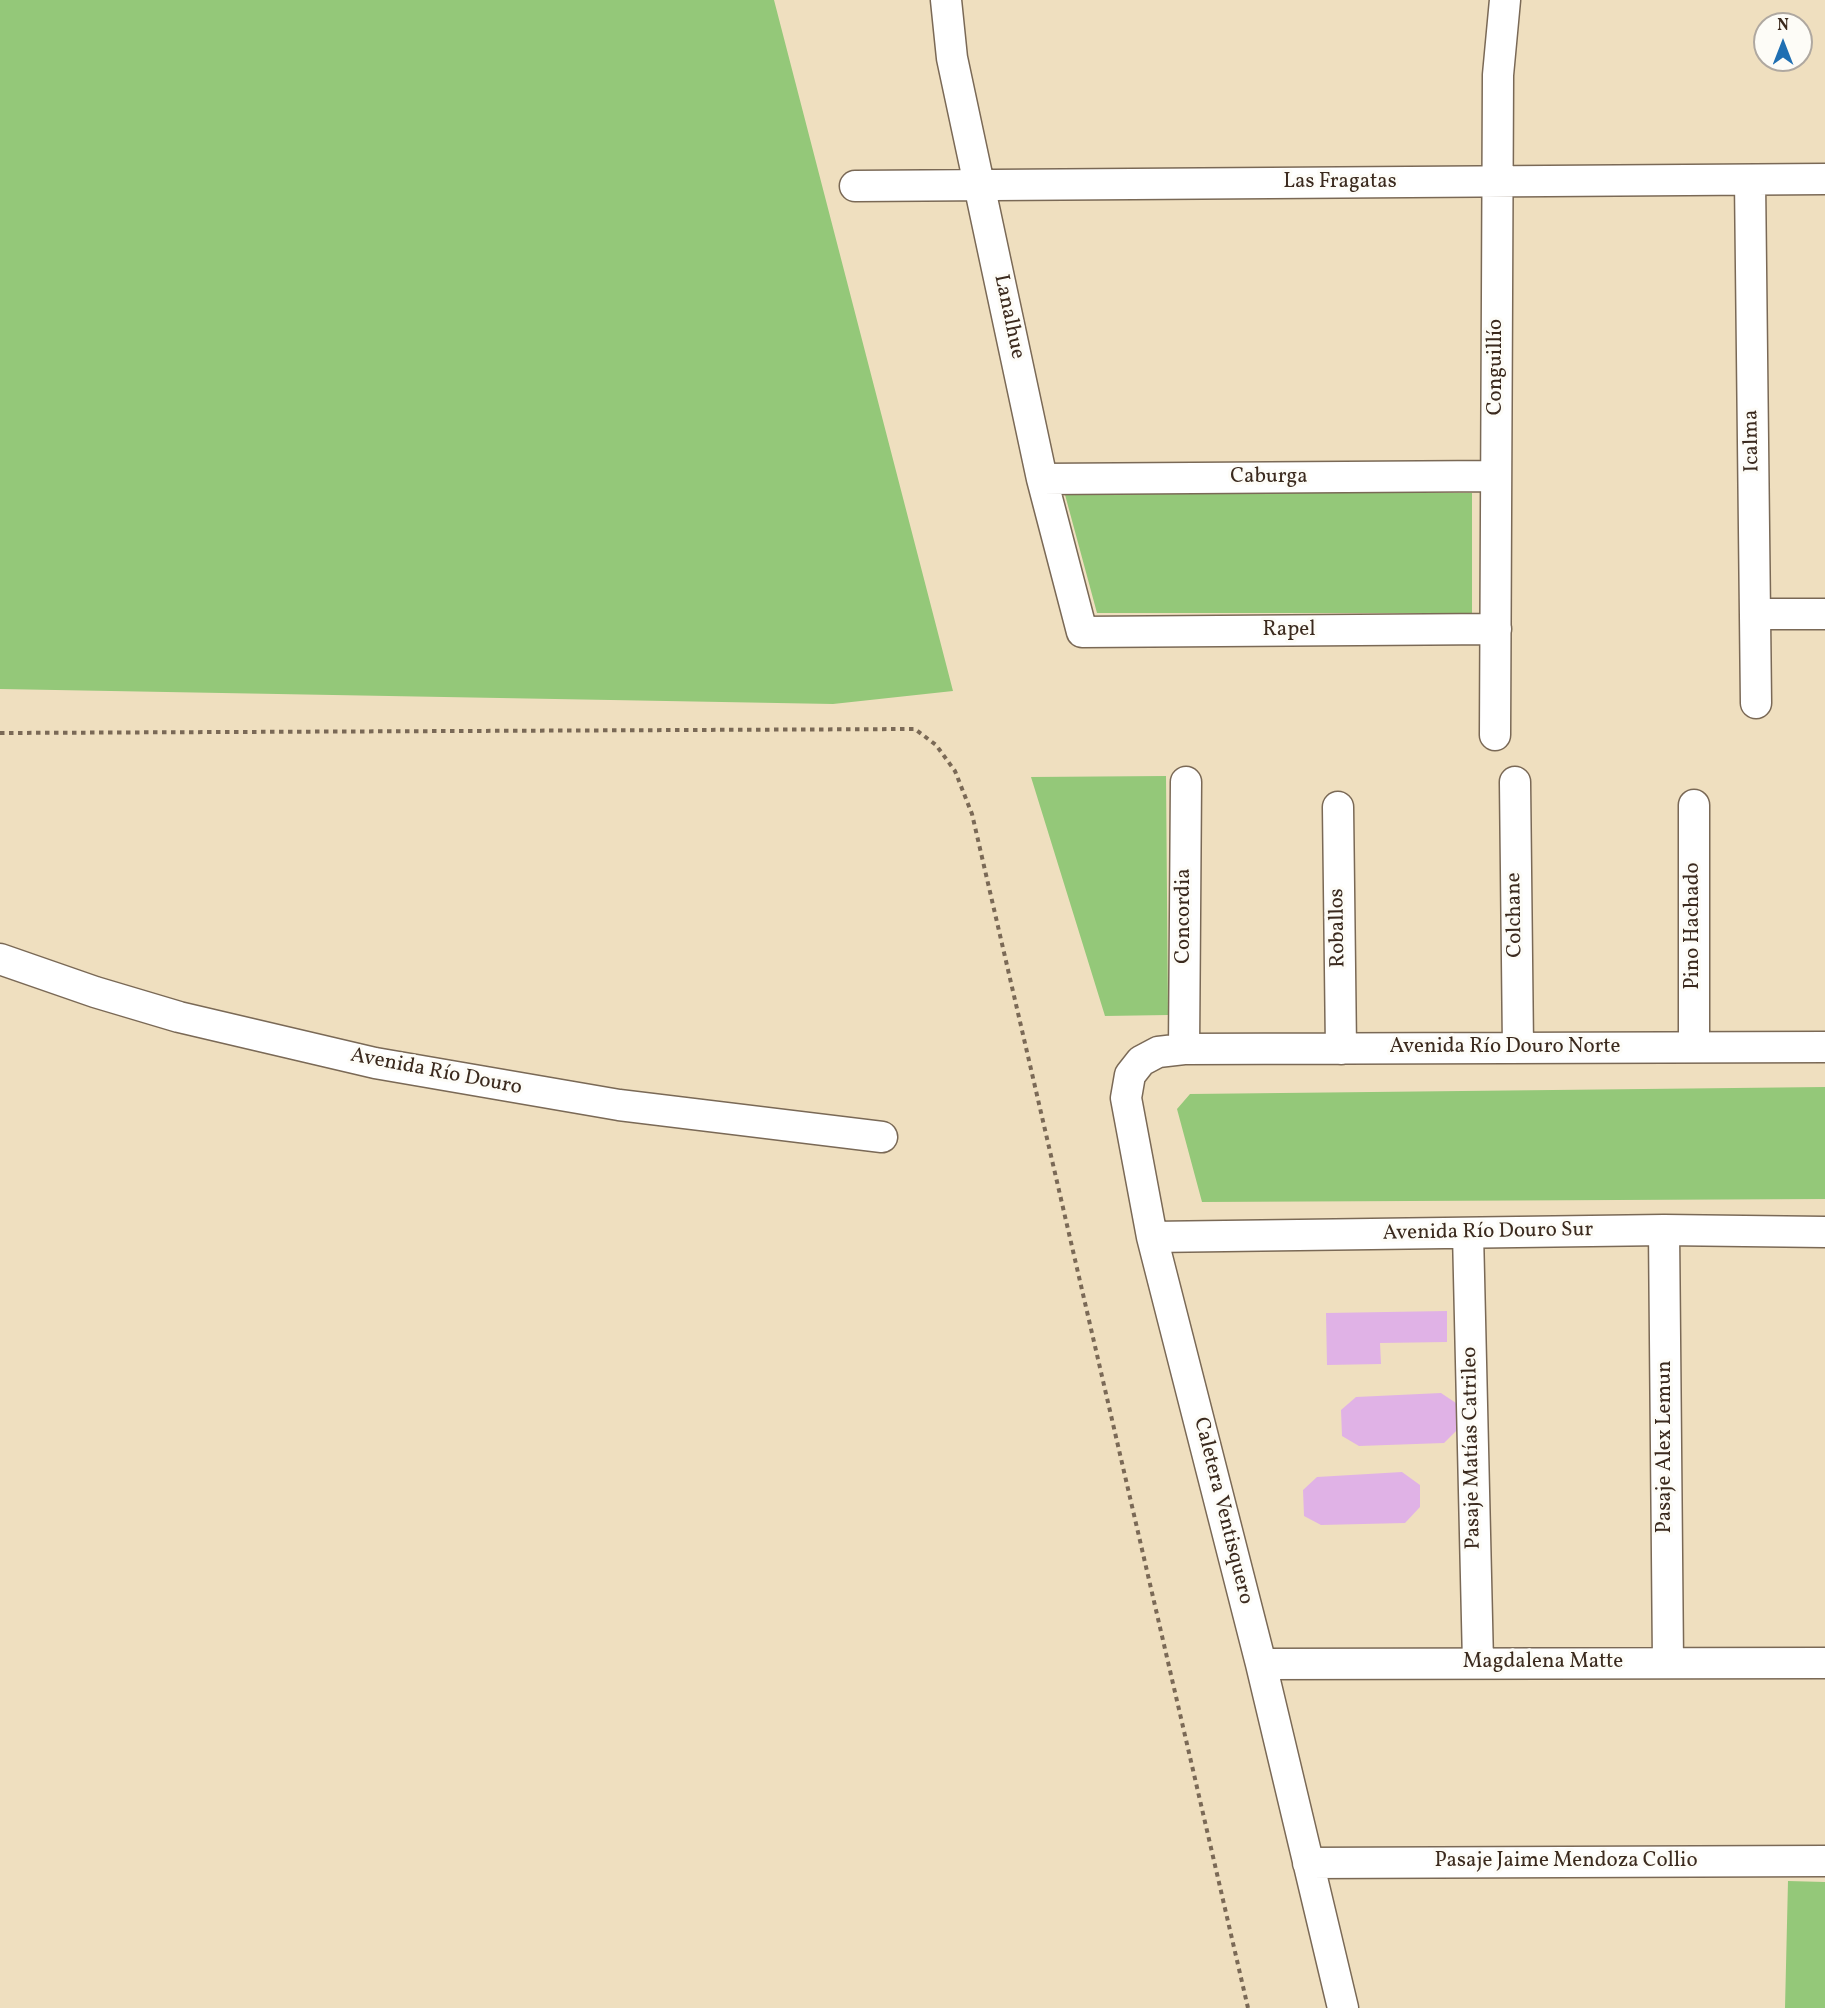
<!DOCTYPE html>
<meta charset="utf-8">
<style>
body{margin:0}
#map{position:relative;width:1825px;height:2008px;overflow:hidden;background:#efdfbf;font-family:Vollkorn,serif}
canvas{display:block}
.north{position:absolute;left:1753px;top:12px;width:60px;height:60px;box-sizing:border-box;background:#fdfcf7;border:2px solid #afa8a0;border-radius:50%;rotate:0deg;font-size:16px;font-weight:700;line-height:24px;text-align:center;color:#3b2a1e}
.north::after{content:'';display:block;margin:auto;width:21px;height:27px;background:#1f6fb2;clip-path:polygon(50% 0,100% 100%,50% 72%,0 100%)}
</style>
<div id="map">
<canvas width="1825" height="2008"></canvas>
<div class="north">N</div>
</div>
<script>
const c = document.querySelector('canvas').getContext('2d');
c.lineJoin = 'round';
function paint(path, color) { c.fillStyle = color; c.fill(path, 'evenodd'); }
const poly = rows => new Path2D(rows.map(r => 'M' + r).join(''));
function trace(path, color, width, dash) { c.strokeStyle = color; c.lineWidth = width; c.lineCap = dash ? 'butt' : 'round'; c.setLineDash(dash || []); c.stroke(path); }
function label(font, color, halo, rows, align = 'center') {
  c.font = font + ' Vollkorn,serif'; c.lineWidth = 6; c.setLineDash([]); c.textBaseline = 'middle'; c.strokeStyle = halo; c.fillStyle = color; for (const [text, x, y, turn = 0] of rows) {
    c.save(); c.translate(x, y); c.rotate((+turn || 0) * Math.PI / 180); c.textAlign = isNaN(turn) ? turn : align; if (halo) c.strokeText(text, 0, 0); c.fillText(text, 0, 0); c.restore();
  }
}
const green = poly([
 [0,0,774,0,953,691,833,704,0,689],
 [1064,491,1472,493,1472,613,1097,613],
 [1166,776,1168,1015,1105,1016,1031,777],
 [1825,1087,1825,1199,1202,1202,1177,1109,1190,1094],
 [1788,1881,1825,1882,1825,2008,1785,2008]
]);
const building = poly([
 [1447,1311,1447,1342,1380,1343,1381,1364,1327,1365,1326,1313],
 [1441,1393,1459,1405,1459,1428,1444,1443,1359,1446,1342,1436,1341,1410,1356,1397],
 [1402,1472,1420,1485,1420,1507,1405,1523,1321,1525,1304,1516,1303,1490,1317,1477]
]);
const path = poly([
 [0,733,915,729,936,745,955,771,972,814,1248,2008]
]);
const minor = poly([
 [946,0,952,58,1042,479,1082,632,1496,629],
 [1750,180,1756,703],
 [855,186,1825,179],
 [1042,479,1496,476],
 [1755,614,1825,614],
 [1495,735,1498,75,1505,0],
 [1515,782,1518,1048],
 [1694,805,1694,1047],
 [1338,807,1341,1049],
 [0,959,95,992,179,1017,375,1063,619,1105,882,1137],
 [1184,1049,1186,782],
 [1664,1230,1668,1663],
 [1468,1233,1478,1663],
 [1152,1237,1664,1230,1825,1232],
 [1261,1664,1825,1663],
 [1308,1863,1825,1861],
 [1343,2008,1261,1664,1152,1237,1126,1098,1130,1075,1141,1061,1158,1052,1184,1049,1825,1047]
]);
const streetNames = [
 ["Las Fragatas",1340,183],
 ["Lanalhue",1008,317,78],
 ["Conguillío",1497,367,-90],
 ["Icalma",1753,441,-91],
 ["Caburga",1269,478],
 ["Rapel",1289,631],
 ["Colchane",1516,915,-91],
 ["Concordia",1185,916,-90],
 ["Pino Hachado",1694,926,-90],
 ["Roballos",1339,928,-91],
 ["Avenida Río Douro Norte",1505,1048],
 ["Avenida Río Douro",436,1073,11],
 ["Avenida Río Douro Sur",1488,1233,-1],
 ["Pasaje Alex Lemun",1666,1447,-90],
 ["Pasaje Matías Catrileo",1473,1448,-91],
 ["Caletera Ventisquero",1222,1511,76],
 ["Magdalena Matte",1543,1663],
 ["Pasaje Jaime Mendoza Collio",1566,1862]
];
paint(green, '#94c879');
paint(building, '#e0b2e6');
trace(minor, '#7a6956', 33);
trace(path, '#7a6956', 4, [4.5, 4.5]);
trace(minor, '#fff', 30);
label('21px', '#3b2a1e', '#fdfcf7', streetNames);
</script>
